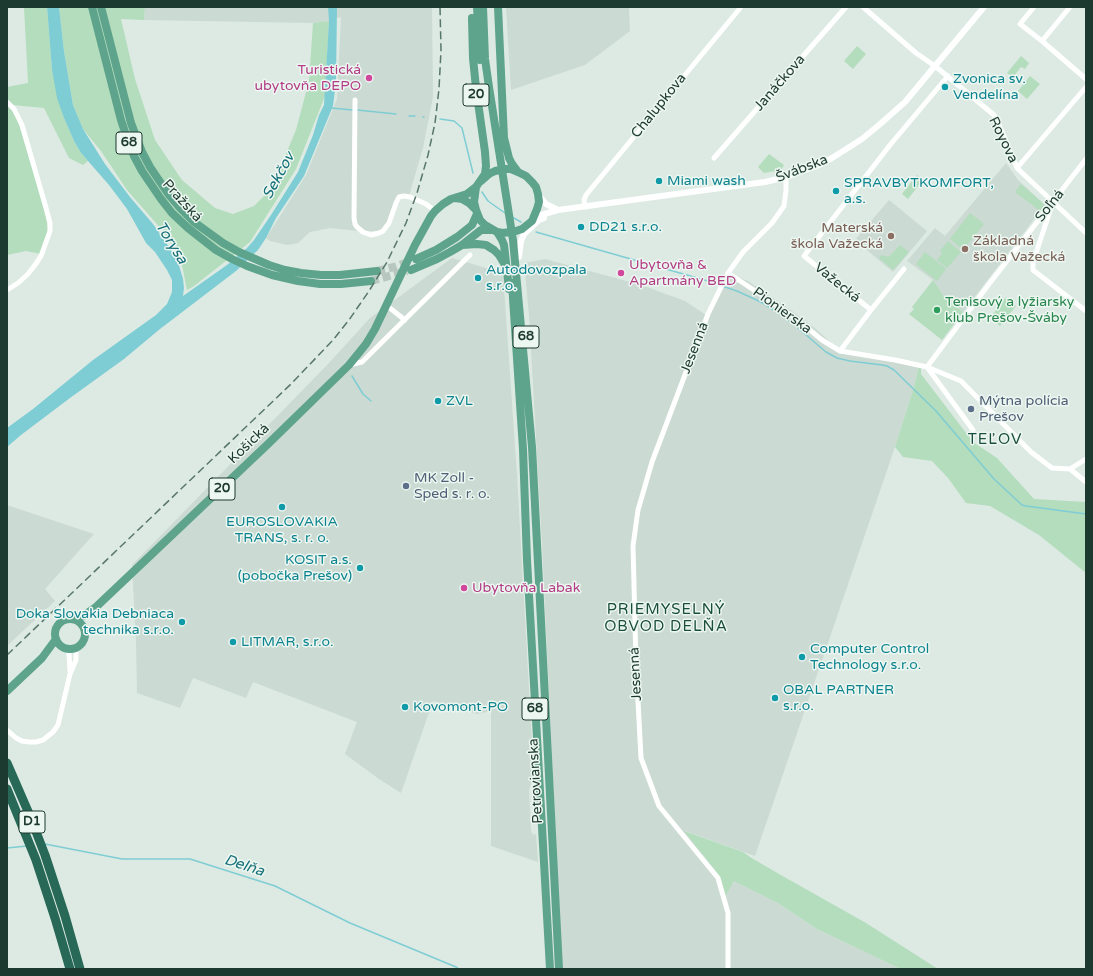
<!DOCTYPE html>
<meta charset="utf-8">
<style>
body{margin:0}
#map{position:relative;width:1093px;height:976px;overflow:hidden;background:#ddeae3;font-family:"Varela Round",sans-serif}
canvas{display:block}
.frame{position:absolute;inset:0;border:8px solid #1d3a30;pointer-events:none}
</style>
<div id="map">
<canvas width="1093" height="976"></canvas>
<div class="frame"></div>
</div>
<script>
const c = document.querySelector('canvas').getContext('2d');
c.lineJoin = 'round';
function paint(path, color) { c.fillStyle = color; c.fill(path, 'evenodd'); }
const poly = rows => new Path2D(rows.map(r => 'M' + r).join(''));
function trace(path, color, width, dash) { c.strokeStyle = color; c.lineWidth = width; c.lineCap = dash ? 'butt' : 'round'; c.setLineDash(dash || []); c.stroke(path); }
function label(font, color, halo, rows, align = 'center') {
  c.font = font + ' "Varela Round",sans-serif'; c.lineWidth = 3; c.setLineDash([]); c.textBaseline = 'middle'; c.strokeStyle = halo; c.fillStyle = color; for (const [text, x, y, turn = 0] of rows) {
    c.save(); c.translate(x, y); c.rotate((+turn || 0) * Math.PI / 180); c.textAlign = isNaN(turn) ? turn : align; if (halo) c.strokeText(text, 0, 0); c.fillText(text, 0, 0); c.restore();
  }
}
const built = poly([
 [145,7,432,7,433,97,423,148,409,196,400,195,385,231,358,231,330,228,310,232,298,243,287,245,270,241,266,238,306,175,337,99,341,17,329,21,313,23,144,20],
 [506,7,629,7,630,31,585,65,511,90],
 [1006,163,1018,180,1045,205,963,312,945,298,933,280,907,261,935,228,945,236],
 [889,200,927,231,893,272,855,240],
 [452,258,503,273,517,475,534,780,531,784,529,790,531,830,533,835,536,834,538,862,491,846,491,711,477,714,433,701,401,793,379,779,345,754,357,722,253,682,246,698,193,678,180,708,137,693,136,642,132,565,328,364,370,318],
 [545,259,641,285,685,301,706,315,727,273,748,281,792,311,816,329,840,351,919,366,914,387,895,447,755,856,685,831,718,874,725,896,734,881,778,903,817,929,901,969,562,969,542,545,529,315,524,263],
 [7,505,94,534,45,589,55,601,7,646]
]);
const green = poly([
 [24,7,47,7,52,70,64,118,74,141,81,153,88,161,83,165,69,158,44,108,13,105,45,209,48,230,41,254,26,251,7,255,7,87,28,83],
 [59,7,145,7,144,20,121,19,135,79,155,140,182,180,215,208,233,214,254,206,271,189,296,130,309,81,313,23,329,21,325,96,296,169,250,242,194,286,187,290,181,260,163,231,127,190,101,151,83,129,79,120,73,105,64,51],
 [857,46,866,54,853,69,844,61],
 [1021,56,1029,63,1025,69,1021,67,1013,77,1007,73],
 [1030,76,1040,84,1027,99,1018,91],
 [769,154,784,165,781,170,764,173,758,167],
 [917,175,923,180,908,199,902,194],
 [1021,184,1045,205,1040,211,1015,192],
 [970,213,984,224,963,250,950,239],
 [948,241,961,252,947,268,937,260,942,253,940,251],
 [900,245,909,252,893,270,879,258,881,255,889,257],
 [925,252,946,269,937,281,916,264],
 [933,280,945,298,963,312,942,340,909,314,914,309,912,307],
 [1005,298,1016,306,1000,326,990,318],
 [919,366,921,366,921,374,973,442,997,458,1034,499,1086,502,1086,573,1039,535,990,506,966,503,948,478,932,461,903,457,895,447,914,387],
 [684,831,743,852,750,857,779,874,866,923,938,969,901,969,817,929,778,903,734,881,725,897,718,874]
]);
const water = poly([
 [47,7,59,7,64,51,73,105,83,129,105,164,130,197,153,224,174,254,178,262,183,279,184,288,183,296,227,265,247,248,254,240,271,215,298,172,313,135,319,115,324,105,329,21,328,7,337,7,336,82,333,106,304,176,276,218,266,238,258,250,236,271,160,329,124,359,70,398,21,435,7,447,7,428,33,409,93,360,156,315,167,304,172,292,172,280,167,270,155,252,146,243,127,209,109,185,81,153,74,141,64,118,57,98,52,70]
]);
const stream = poly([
 [331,108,353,110],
 [357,110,396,114],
 [409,116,415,116],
 [423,117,424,117],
 [440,119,454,121,462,128,473,173],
 [482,192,488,201,495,206,505,213],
 [512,217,521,222],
 [536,232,715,283],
 [722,286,737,291,761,302,777,312,791,322,826,352,837,358,850,361,882,365,887,366,894,370,936,411,994,479,1022,505,1026,506,1086,514],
 [352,376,363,394,371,401],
 [45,844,122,859,190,859,275,886,350,923,456,967,459,969],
 [7,848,27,846]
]);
const primaryTunnel = poly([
 [377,271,394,267,411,261],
 [371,281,407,271]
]);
const minor = poly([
 [863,7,916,53,935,66,994,115,1001,129,1017,168,1086,233],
 [1034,7,1020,24,1042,41],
 [1070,7,1042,41,1086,79],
 [355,100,354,218,355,224,357,227,363,232,371,235,379,233,383,231,389,223,396,203,399,197,404,196,410,197,426,204,435,211],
 [7,102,14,109,22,125,46,208,50,223,50,231,41,256,35,265,28,274,18,283,7,290],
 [714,158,846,7],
 [1017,168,1086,87],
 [1052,205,1033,262,1033,270,1086,311],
 [585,207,584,200,586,195,741,7],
 [728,273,775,304,799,321,822,340,840,351,895,360,927,367,961,381,1031,452,1052,468,1070,469,1086,459],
 [386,305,405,320],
 [871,310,804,256,890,145,948,76],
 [840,351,871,310,904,269],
 [349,365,362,362,470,255],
 [973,430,927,367,989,284,1086,159],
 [1070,469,1086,482],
 [67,649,69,654,70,671],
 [7,730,16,738,22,741,29,742,36,742,43,740,53,732,58,725,70,674,76,660,76,648],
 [728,969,728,913,718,878,659,806,641,758,636,663,633,546,638,510,652,462,708,314,728,273,743,252,772,223,784,206,786,190,786,177]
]);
const tertiary = poly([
 [538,194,546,204,558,210],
 [532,221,541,215,558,210,765,182,786,177,819,165,832,158,862,139,879,125,905,102,984,7],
 [519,257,521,241,524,234,539,220,544,218]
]);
const primary = poly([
 [92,7,121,120,127,138,134,156,142,171,161,199,172,213,188,228,216,250,232,259,247,266,272,275,298,281,320,284,341,284,371,281],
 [101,7,131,123,142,152,150,167,169,195,180,208,194,222,223,243,239,252,269,265,285,270,301,273,321,275,340,275,377,271],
 [477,7,480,60],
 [483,7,485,59,489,87,513,240,532,447,559,969],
 [498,7,504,138,509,158,512,164,518,172],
 [472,18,473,58,476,88,485,152,486,166,485,174,476,187,474,202,476,210,480,220,485,225,497,232,503,233,516,231,522,229,532,221,537,209,539,202,538,194,536,187,532,182,526,176,518,172,511,169,504,169,495,171,489,174,481,181],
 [455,198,462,199,469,203,476,210],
 [497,232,502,240,504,245,509,289],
 [462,245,477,244,486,245,494,250,499,255,505,265],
 [416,259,436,250,457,237,472,225,477,214],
 [411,270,437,259,450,252,462,245,481,230,491,230],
 [512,283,523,449,527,560,550,969],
 '55 634a15 15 0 1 1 30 0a15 15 0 1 1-30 0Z',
 [75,619,83,616,96,607,268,444,349,365,366,344,375,329,415,245,431,216,435,211,443,204,451,199,467,194,476,187],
 [7,691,42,658,56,639]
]);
const motorway = poly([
 [7,763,30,816,45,855,65,916,80,969],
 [7,789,36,860,55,918,70,969]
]);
const rail = poly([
 [7,655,291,384,333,340,349,320,369,291,387,262,406,223,417,193,428,155,435,123,439,89,441,50,440,7]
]);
const markers = [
 [369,78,4,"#d1479c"],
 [945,87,4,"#0f9aa8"],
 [659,181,4,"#0f9aa8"],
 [836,191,4,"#0f9aa8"],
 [581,227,4,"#0f9aa8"],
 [891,236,4,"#8d6e63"],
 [965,249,4,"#8d6e63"],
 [621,273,4,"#d1479c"],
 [478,278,4,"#0f9aa8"],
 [937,310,4,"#2e9e5b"],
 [438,401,4,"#0f9aa8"],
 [971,409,4,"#5c6f8a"],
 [406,486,4,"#5c6f8a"],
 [282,507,4,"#0f9aa8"],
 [360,568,4,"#0f9aa8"],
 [464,588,4,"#d1479c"],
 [182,622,4,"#0f9aa8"],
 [233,642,4,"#0f9aa8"],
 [802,657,4,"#0f9aa8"],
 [775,698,4,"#0f9aa8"],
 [405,707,4,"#0f9aa8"]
];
const shields = [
 [476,95,26],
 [129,143,26],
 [526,337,26],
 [222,489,26],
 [535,709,26],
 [32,822,26]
];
const shieldNames = [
 ["20",476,95],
 ["68",129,143],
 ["68",526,337],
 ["20",222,489],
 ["68",535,709],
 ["D1",32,822]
];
const hotelNames = [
 ["Turistická",361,70,"right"],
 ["ubytovňa DEPO",361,86,"right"],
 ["Ubytovňa &",629,265],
 ["Apartmány BED",629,281],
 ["Ubytovňa Labak",472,588]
];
const cultureNames = [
 ["Zvonica sv.",953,79],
 ["Vendelína",953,95],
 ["Miami wash",667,181],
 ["SPRAVBYTKOMFORT,",844,183],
 ["a.s.",844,199],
 ["DD21 s.r.o.",589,227],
 ["Autodovozpala",486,270],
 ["s.r.o.",486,286],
 ["ZVL",446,401],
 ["EUROSLOVAKIA",282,522,"center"],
 ["TRANS, s. r. o.",282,538,"center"],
 ["KOSIT a.s.",352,560,"right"],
 ["(pobočka Prešov)",352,576,"right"],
 ["Doka Slovakia Debniaca",174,614,"right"],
 ["technika s.r.o.",174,630,"right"],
 ["LITMAR, s.r.o.",241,642],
 ["Computer Control",810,649],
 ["Technology s.r.o.",810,665],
 ["OBAL PARTNER",783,690],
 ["s.r.o.",783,706],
 ["Kovomont-PO",413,707]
];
const streetNames = [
 ["Janáčkova",780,83,-49],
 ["Chalupkova",659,106,-51],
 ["Royova",1003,140,64],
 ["Švábska",802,169,-21],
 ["Pražská",182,201,48],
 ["Soľná",1050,206,-52],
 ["Važecká",837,283,39],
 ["Pionierska",782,311,36],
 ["Jesenná",695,348,-69],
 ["Košická",249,444,-44],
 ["Jesenná",636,674,-93],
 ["Petrovianska",536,781,-93]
];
const educationNames = [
 ["Materská",883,228],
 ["škola Važecká",883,244],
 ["Základná",973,241,"left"],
 ["škola Važecká",973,257,"left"]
];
const leisureNames = [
 ["Tenisový a lyžiarsky",945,302],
 ["klub Prešov-Šváby",945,318]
];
const serviceNames = [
 ["Mýtna polícia",979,401],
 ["Prešov",979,417],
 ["MK Zoll -",414,478],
 ["Sped s. r. o.",414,494]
];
const waterNames = [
 ["Sekčov",279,176,-61],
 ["Torysa",171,243,58],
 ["Delňa",244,866,18]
];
const neighbourhoodNames = [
 ["TEĽOV",995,440],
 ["PRIEMYSELNÝ",666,610],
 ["OBVOD DELŇA",666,627]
];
paint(built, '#cbdad2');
paint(green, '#b3ddbc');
paint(water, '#7fcdd4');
trace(stream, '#7fcdd4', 1.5);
trace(primaryTunnel, '#b7c7bf', 8, [8, 4]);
trace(minor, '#fff', 5);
trace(tertiary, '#fff', 6);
trace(primary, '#5ea38c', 8);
trace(motorway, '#276856', 9);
trace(rail, '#57766c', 1.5, [8, 4]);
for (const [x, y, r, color] of markers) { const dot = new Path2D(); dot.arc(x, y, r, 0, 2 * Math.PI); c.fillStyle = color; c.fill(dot); trace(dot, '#edf7f1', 1.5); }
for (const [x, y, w] of shields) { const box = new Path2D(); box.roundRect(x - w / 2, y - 11, w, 22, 3); c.fillStyle = '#edf7f1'; c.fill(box); trace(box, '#1d3a30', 1); }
label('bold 13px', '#1d3a30', null, shieldNames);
label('14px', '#b23c85', '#edf7f1', hotelNames, 'left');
label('14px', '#0d838f', '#edf7f1', cultureNames, 'left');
label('14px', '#1d3a30', '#edf7f1', streetNames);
label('14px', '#785e54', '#edf7f1', educationNames, 'right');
label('14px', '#27864d', '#edf7f1', leisureNames, 'left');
label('14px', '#4e5e75', '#edf7f1', serviceNames, 'left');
label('italic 15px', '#146f79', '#edf7f1', waterNames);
c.letterSpacing = '1px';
label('15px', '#194d3d', '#edf7f1', neighbourhoodNames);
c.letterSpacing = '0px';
</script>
